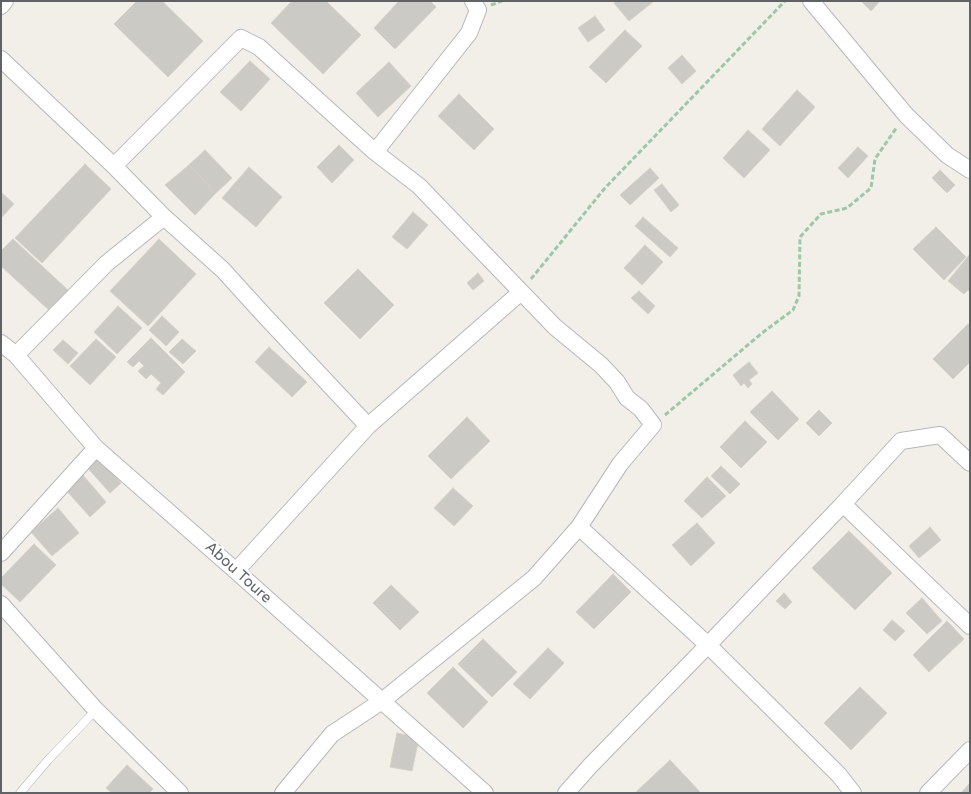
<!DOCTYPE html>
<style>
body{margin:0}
#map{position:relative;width:971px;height:794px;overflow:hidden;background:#f1efe8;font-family:"Varela Round",sans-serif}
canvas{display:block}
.frame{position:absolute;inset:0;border:2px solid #5f6368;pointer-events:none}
</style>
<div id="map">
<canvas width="971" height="794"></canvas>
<div class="frame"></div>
</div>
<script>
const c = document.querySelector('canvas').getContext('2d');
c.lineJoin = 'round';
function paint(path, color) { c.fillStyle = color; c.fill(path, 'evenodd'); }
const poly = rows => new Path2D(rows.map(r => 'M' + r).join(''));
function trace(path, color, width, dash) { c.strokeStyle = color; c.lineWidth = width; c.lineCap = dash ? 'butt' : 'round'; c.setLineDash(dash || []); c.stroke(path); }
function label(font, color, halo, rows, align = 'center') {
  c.font = font + ' "Varela Round",sans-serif'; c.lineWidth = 5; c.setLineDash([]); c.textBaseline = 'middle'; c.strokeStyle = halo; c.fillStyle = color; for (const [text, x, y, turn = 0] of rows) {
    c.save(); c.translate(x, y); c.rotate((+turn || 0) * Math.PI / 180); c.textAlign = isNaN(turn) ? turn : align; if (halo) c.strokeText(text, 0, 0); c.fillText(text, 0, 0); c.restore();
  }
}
const building = poly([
 [137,1,162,1,203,41,168,77,114,24,137,1],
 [292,1,326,1,361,35,323,74,271,23,292,1],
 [399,1,430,1,436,7,395,49,374,28,399,1],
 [616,1,654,1,629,21,614,3,616,1],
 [861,1,880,1,871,11,861,1],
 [595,16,605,30,588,42,578,28,595,16],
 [625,30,642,46,606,83,589,67,625,30],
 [682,55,696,71,682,84,668,68,682,55],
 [250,61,270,79,241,111,220,92,250,61],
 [389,62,411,86,378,117,356,93,389,62],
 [797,90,815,107,780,146,762,129,797,90],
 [459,94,494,129,474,150,438,116,459,94],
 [748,130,770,150,744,178,723,158,748,130],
 [339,145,354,160,332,183,317,167,339,145],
 [858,147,868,156,848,178,838,168,858,147],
 [205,150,232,178,216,193,189,165,205,150],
 [85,164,111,189,42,263,15,238,85,164],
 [189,165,216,193,195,215,165,185,189,165],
 [249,167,282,197,256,227,222,198,249,167],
 [650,168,659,178,630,205,620,195,650,168],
 [940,170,955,185,947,193,932,178,940,170],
 [662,184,679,205,671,212,654,190,662,184],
 [1,192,14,204,1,218,1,192],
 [413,212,428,225,407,249,392,237,413,212],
 [643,217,678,248,670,257,635,226,643,217],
 [936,227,966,257,944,280,913,249,936,227],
 [13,239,70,292,51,312,1,266,1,251,13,239],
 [159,239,196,274,148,326,110,291,159,239],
 [645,245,663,262,642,285,624,268,645,245],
 [970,254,970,291,968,290,964,294,948,281,970,254],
 [358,269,394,305,360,339,324,303,358,269],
 [478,273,484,281,473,290,467,283,478,273],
 [639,291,655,306,648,314,631,298,639,291],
 [118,306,142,328,117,354,94,332,118,306],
 [162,316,179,332,166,346,149,330,162,316],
 [968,324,970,326,970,362,953,379,933,359,968,324],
 [151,338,185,372,163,395,156,389,161,383,151,374,146,379,138,371,144,366,139,361,133,367,127,362,151,338],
 [96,339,116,357,90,385,70,366,96,339],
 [182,339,196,351,183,364,169,352,182,339],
 [63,340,78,353,68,364,53,350,63,340],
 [269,347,307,382,292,397,255,362,269,347],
 [749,362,758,373,749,380,752,384,748,388,744,383,741,386,733,375,749,362],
 [772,391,799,419,778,440,750,412,772,391],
 [819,410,832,423,819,436,806,423,819,410],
 [467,417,490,441,451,479,428,456,467,417],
 [745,421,767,442,741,468,720,447,745,421],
 [96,454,121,483,110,493,84,464,96,454],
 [721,466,740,484,730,494,711,476,721,466],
 [82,474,106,502,90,517,65,489,82,474],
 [707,477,726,496,702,518,684,501,707,477],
 [453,488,473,506,454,526,434,508,453,488],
 [58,508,79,533,52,556,31,532,58,508],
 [697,523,715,543,691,566,672,545,697,523],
 [930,527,941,540,919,558,909,546,930,527],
 [849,531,892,573,855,610,812,568,849,531],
 [34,544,56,565,20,602,1,584,1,578,34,544],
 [613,574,631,592,594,629,576,612,613,574],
 [391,585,419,612,400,630,373,603,391,585],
 [784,593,792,602,785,609,776,601,784,593],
 [922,598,942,621,927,634,906,613,922,598],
 [892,620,905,631,895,641,883,630,892,620],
 [947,621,964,639,929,672,913,655,947,621],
 [483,639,517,672,492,697,458,664,483,639],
 [548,648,564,663,530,699,513,684,548,648],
 [453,667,488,702,463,728,427,693,453,667],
 [860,687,887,713,851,750,824,723,860,687],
 [397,733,419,738,412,771,390,767,397,733],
 [670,760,701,793,635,793,670,760],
 [127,765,153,789,149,793,112,793,106,788,127,765],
 [970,783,970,793,961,793,970,783]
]);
const path = poly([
 [491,5,502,1],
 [531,279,605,188,785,1],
 [665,415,762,333,793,310,799,296,800,237,821,214,847,208,871,188,875,159,897,127]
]);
const service = poly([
 [20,793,48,760,96,710]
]);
const minor = poly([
 [811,1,906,115,947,155,970,170],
 [1,6,5,1],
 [1,59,114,166,164,217,223,270,262,313,368,426],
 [375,152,469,33,478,10,473,1],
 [114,166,241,38,259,47,375,152,419,186,555,327,601,365,617,382,627,398,641,409,653,425,620,464,579,527,534,578,382,701,332,734,283,793],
 [1,343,16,355,96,448,236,571,485,793],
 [16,355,107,263,164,217],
 [843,504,901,441,940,435,970,463],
 [1,553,96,448],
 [236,571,368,426,521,292],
 [1,604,96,710,180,793],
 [566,793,590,766,708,645,579,527],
 [853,793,839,775,708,645,843,504,970,626],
 [928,793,970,750]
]);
const streetNames = [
 ["Abou Toure",238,573,42]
];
paint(building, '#cccac5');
trace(building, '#d6d1c6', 1);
trace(service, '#b5b8bc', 9);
trace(minor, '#b5b8bc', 18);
trace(path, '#9cc7a9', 3, [5, 2.5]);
trace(service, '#fff', 8);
trace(minor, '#fff', 16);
label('15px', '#5f6368', '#fff', streetNames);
</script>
